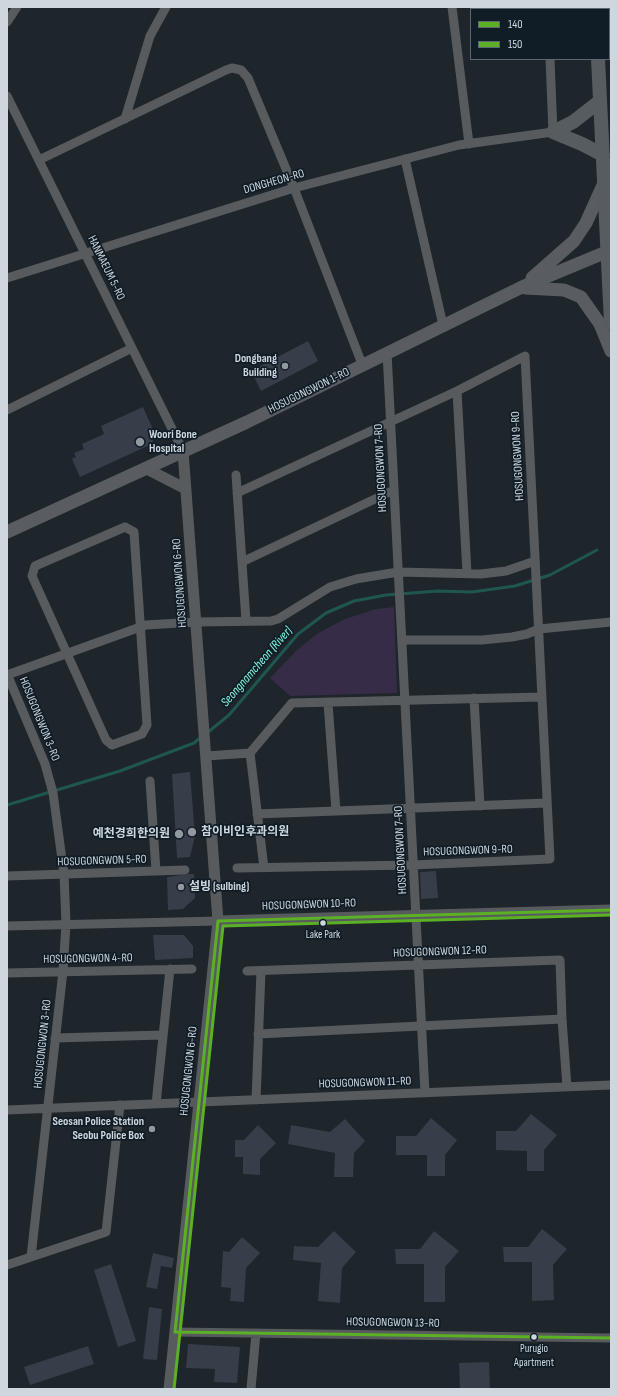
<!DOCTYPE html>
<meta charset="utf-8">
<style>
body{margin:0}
#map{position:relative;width:618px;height:1396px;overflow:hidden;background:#1e252b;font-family:"Sofia Sans Condensed",sans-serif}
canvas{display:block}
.frame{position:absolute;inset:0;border:8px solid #ced7dd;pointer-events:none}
.legend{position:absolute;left:470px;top:8px;width:140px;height:52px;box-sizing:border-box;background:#101c26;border:1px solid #5c676f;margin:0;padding:5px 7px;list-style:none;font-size:12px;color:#ced7dd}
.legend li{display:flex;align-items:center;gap:8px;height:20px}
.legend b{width:20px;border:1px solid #5c676f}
</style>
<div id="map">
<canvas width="618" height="1396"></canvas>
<div class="frame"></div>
<ul class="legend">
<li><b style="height:5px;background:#5bb025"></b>140</li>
<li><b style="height:5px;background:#5bb025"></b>150</li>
</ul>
</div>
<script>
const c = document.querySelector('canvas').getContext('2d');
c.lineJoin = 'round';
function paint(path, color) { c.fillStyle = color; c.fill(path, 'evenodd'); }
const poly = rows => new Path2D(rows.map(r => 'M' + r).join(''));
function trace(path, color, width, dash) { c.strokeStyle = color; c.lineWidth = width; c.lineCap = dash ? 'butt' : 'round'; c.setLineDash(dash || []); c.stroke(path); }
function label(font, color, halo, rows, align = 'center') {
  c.font = font + ' "Sofia Sans Condensed","Noto Sans KR",sans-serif'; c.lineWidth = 3.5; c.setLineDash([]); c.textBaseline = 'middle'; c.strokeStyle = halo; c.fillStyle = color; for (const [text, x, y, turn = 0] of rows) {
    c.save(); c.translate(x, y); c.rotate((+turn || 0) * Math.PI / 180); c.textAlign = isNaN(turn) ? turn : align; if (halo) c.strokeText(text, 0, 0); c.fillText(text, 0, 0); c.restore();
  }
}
const green = poly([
 [394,607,397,693,290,696,270,678,297,650,318,633,345,619,376,609]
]);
const stream = poly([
 [207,733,229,715,298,634,326,613,354,601,386,595,438,591,472,592,515,586,550,575,597,550],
 [7,805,120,771,194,743,201,737]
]);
const building = poly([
 [308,341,318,361,261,391,251,371],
 [143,407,155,434,152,444,80,477,72,459,76,457,74,453,84,449,82,444,104,434,101,426],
 [190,772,195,836,190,857,177,858,172,774],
 [436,871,438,898,421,899,420,872],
 [189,874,194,874,195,898,183,909,168,910,167,877],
 [153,935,184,935,193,946,193,958,155,960],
 [531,1114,557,1135,544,1150,544,1171,527,1171,527,1151,496,1150,496,1131,516,1131],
 [431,1118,457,1140,445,1155,445,1176,427,1176,427,1155,396,1155,396,1136,416,1136],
 [345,1119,365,1141,354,1153,353,1177,334,1177,335,1153,288,1144,291,1125,330,1132],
 [258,1125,276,1143,260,1159,260,1175,243,1174,243,1157,235,1157,235,1140,244,1140],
 [542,1229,567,1249,553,1265,554,1300,532,1301,532,1262,504,1262,503,1247,528,1247],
 [334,1231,356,1252,342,1268,340,1303,318,1301,321,1263,293,1260,294,1246,318,1247],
 [434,1231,459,1251,445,1267,445,1302,424,1302,424,1264,396,1264,395,1249,420,1249],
 [242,1237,260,1253,246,1268,244,1302,230,1301,231,1288,221,1287,223,1251,229,1252],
 [153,1253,174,1258,172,1268,161,1266,157,1289,146,1287],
 [111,1264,136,1341,118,1347,94,1270],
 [149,1307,162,1309,157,1360,143,1359],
 [188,1344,240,1347,237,1383,214,1382,215,1369,186,1368],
 [88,1346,94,1364,30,1385,24,1367],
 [489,1362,490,1389,460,1389,459,1363]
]);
const minor = poly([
 [452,7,469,144],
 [547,7,548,9],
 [7,22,17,7],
 [7,96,183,451],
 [125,119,150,36,166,7],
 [405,159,443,325],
 [39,160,226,70,232,68,241,70,248,78,294,188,362,364],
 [7,278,294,188,459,145,553,132,550,59],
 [387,352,425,1093],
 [457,391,467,573],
 [7,410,132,348],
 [236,475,246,621],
 [237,493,457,391,525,356,550,859,413,865,237,868],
 [125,527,134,532,147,725,142,734,112,745,106,740,32,576,35,566,125,527],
 [242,562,394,490],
 [402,640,482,640,512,637,527,634,539,629,611,622],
 [7,674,45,764,53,793,64,874,66,924,63,971,31,1257],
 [7,675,146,625,196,622,271,621,278,619,330,587,356,579,398,572,481,574,506,571,535,561],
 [474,698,480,806],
 [328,703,336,811],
 [250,753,264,868],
 [206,756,250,753,292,703,542,697],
 [150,781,156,871],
 [257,814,547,803],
 [7,876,185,870],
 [7,926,218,921],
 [247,971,560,960,562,1019,567,1087],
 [7,973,192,969],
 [258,1034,562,1019],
 [55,1038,163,1035],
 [256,1100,261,971],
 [156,1104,170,969],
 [7,1110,611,1085],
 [7,1265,106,1232,120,1105],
 [175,1332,611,1338],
 [251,1389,256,1333]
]);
const tertiary = poly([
 [145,468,186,489],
 [218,921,611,910],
 [169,1389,218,921,183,451]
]);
const secondary = poly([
 [532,278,574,241,586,223,604,183],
 [525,288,564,290,581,297,600,324,611,351],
 [7,532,247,422,522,287,611,250]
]);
const primary = poly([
 [595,7,595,9],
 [598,59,611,323],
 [553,132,573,122,600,101],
 [553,132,582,144,603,155]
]);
const bus1 = poly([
 [611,910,218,921,175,1332,611,1338]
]);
const bus2 = poly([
 [174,1389,223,926,611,915]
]);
const markers = [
 [285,366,4,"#90999f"],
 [140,442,5,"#90999f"],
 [192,832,5,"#90999f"],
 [179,834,5,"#90999f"],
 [181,887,4,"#90999f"],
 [323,923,3.5,"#ced7dd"],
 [152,1129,4,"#90999f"],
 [534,1337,3.5,"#ced7dd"]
];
const busNames = [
 ["Lake Park",323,935],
 ["Purugio",534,1349],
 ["Apartment",534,1363]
];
const streetNames = [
 ["DONGHEON-RO",274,182,-16],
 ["HANMAEUM 5-RO",106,268,64],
 ["HOSUGONGWON 1-RO",309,391,-26],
 ["HOSUGONGWON 9-RO",518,456,-93],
 ["HOSUGONGWON 7-RO",381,468,-93],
 ["HOSUGONGWON 6-RO",180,583,-94],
 ["HOSUGONGWON 3-RO",39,719,68],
 ["HOSUGONGWON 7-RO",401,850,-93],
 ["HOSUGONGWON 9-RO",468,851,-2],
 ["HOSUGONGWON 5-RO",102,861,-2],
 ["HOSUGONGWON 10-RO",309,905,-2],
 ["HOSUGONGWON 12-RO",440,952,-2],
 ["HOSUGONGWON 4-RO",88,959,-1],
 ["HOSUGONGWON 3-RO",43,1044,-84],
 ["HOSUGONGWON 6-RO",189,1071,-84],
 ["HOSUGONGWON 11-RO",365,1083,-2],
 ["HOSUGONGWON 13-RO",393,1323,1]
];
const poiNames = [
 ["Dongbang",277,359],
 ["Building",277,373],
 ["Woori Bone",149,435,"left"],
 ["Hospital",149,449,"left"],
 ["참이비인후과의원",201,832,"left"],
 ["예천경희한의원",170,834],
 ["설빙 (sulbing)",189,887,"left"],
 ["Seosan Police Station",144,1122],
 ["Seobu Police Box",144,1136]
];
const waterNames = [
 ["Seongnamcheon (River)",257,667,-49]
];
paint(green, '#362c47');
trace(stream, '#1f574e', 3);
paint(building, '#373d49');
trace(minor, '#575b5d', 9);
trace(tertiary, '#575b5d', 11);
trace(secondary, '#595d61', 13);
trace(primary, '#565c5f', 14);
trace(bus1, '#5bb025', 3);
trace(bus2, '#5bb025', 3);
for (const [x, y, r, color] of markers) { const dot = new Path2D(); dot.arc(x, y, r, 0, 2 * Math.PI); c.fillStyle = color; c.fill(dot); trace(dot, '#101c26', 1.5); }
label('11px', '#ced7dd', '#101c26', busNames);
label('12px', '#ced7dd', '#101c26', streetNames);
label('bold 12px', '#ced7dd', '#101c26', poiNames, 'right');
label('italic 13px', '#82f5de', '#101c26', waterNames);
</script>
